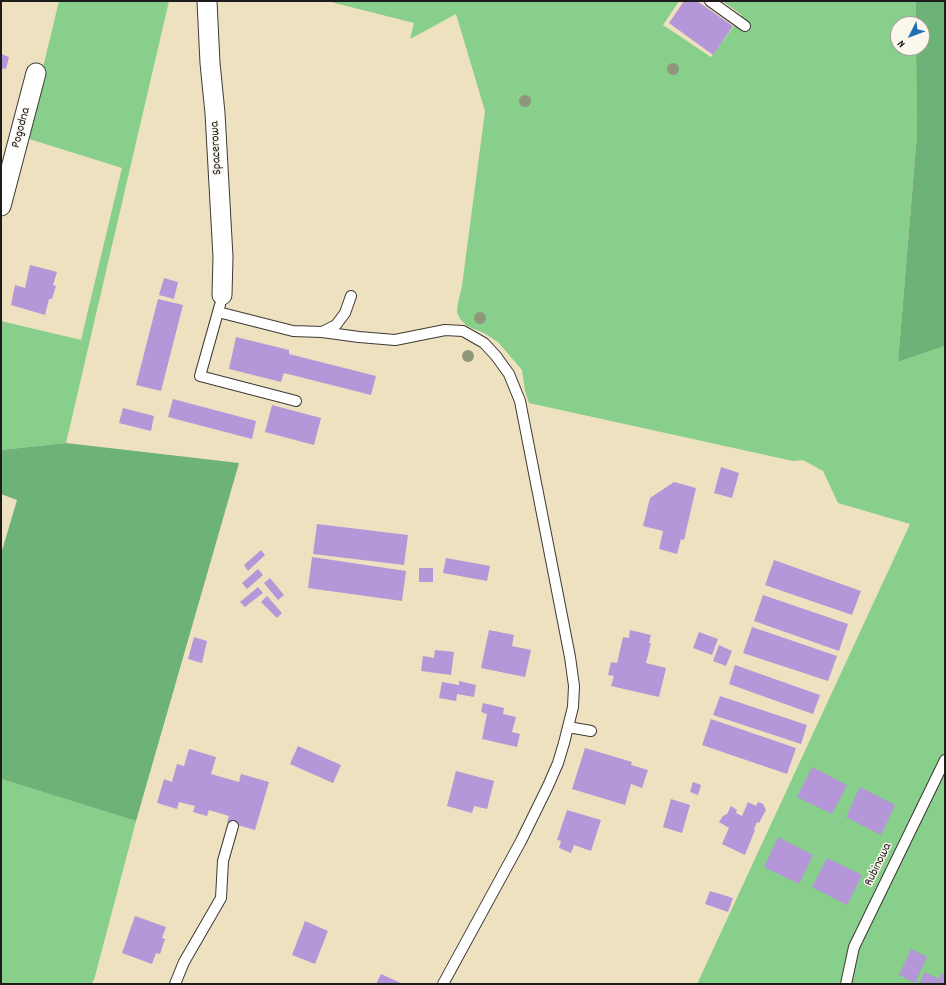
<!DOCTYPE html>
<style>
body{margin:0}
#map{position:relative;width:946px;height:985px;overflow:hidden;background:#eee1c0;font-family:Dekko,sans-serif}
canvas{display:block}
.frame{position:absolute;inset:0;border:2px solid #1c1c1c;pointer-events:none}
.north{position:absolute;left:890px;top:16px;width:40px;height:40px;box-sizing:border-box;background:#fbf7ec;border:1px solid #a29f99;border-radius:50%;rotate:228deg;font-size:11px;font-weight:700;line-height:16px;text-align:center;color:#1c1c1c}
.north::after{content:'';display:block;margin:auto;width:14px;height:18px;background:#1f6fb2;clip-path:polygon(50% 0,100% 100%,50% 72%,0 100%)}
</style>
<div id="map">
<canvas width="946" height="985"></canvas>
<div class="frame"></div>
<div class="north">N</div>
</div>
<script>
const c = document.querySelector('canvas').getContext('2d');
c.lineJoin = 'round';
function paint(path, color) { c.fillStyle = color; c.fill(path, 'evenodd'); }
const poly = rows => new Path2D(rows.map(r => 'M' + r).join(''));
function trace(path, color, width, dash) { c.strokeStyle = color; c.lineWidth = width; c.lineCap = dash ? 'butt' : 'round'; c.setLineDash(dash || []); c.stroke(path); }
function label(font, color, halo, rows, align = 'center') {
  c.font = font + ' Dekko,sans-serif'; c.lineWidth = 3; c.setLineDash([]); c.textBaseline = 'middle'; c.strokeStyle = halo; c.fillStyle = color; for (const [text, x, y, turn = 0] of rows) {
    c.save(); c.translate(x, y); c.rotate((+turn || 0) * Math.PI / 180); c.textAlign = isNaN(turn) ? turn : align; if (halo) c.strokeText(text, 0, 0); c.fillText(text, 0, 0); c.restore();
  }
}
const green = poly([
 [59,1,169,1,66,443,1,450,1,321,81,340,122,168,26,138],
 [327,1,679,1,663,25,711,57,742,15,722,1,916,1,916,24,898,24,898,48,916,48,917,134,898,362,945,346,945,984,697,984,910,524,838,503,823,471,803,460,793,461,529,403,525,391,522,370,498,342,484,333,467,326,460,319,457,312,458,302,462,286,485,111,456,14,410,39,414,23],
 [1,779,136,821,94,980,91,984,1,984]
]);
const forest = poly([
 [916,1,945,1,945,346,898,362,917,134,916,48,922,48,922,24,916,24],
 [66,443,239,463,136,821,1,779,1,554,17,500,1,494,1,450]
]);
const building = poly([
 [684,1,697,1,733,26,713,55,669,23],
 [1,54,9,57,6,69,3,68,1,73],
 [30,265,57,272,53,285,56,286,52,299,49,299,45,315,11,305,15,285,25,288],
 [164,278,178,282,174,299,159,295],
 [158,299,183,305,161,391,136,385],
 [236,337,289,350,289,354,376,376,371,395,284,373,281,382,229,369],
 [173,399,256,421,252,439,168,417],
 [272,405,321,418,314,445,265,432],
 [123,408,154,416,151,431,119,423],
 [721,467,739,473,732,498,714,493],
 [674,482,696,488,684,540,681,539,677,554,659,549,663,531,643,526,650,498],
 [317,524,408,535,404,565,313,554],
 [261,550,265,555,248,571,244,565],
 [312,557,406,571,402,601,308,588],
 [446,558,490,566,487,581,443,573],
 [774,560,861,591,852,615,765,585],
 [419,568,433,568,433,582,419,582],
 [258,569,263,575,247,589,242,583],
 [270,578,284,595,278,600,264,583],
 [258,587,263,593,245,607,240,602],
 [763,595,848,624,839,651,754,621],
 [267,596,282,613,277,618,261,602],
 [752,627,837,656,828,681,743,653],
 [489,630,514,635,512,646,531,650,525,677,481,668],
 [630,630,651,635,649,643,651,643,646,663,666,668,659,697,611,686,614,676,608,675,611,662,617,663,623,637,629,638],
 [699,632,718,639,712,655,693,648],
 [194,637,207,641,202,663,188,659],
 [719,645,732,651,726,666,713,661],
 [435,650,454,652,451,675,421,671,423,656,434,658],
 [735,665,820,695,813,714,729,684],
 [459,681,476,685,474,697,457,694,456,701,439,698,442,682,459,685],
 [720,696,807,725,801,744,713,715],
 [483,703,504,708,503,714,516,717,512,732,520,734,517,747,482,739,487,714,481,712],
 [711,719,796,748,787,774,702,745],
 [298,746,341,765,333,783,290,764],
 [585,748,632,762,631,765,648,770,642,788,631,784,625,805,572,789],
 [189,749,216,757,211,774,239,782,241,774,269,782,255,830,227,822,229,816,209,810,207,816,193,812,195,806,179,802,177,809,157,803,164,779,172,782,177,764,184,766],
 [812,767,847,785,832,814,797,797],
 [456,771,494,781,487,809,474,806,472,813,447,806],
 [693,782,701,785,698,795,690,792],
 [860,787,895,805,881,835,846,817],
 [671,799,690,805,682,833,663,827],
 [748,802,756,806,758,802,763,804,766,810,759,823,757,822,754,829,755,830,745,855,722,844,729,828,719,822,723,816,727,814,731,806,737,810,736,813,742,816],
 [567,810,601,820,591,851,574,845,571,853,559,848,561,841,557,840],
 [778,837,813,855,799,884,764,867],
 [827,858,862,875,847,905,812,887],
 [710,891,733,898,728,912,705,904],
 [135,916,166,927,162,938,165,939,160,954,156,953,152,964,122,953],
 [305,921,328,931,315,964,292,955],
 [911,949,927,957,915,983,899,975],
 [925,972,939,979,942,973,945,975,945,984,919,984],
 [381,974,403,984,376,984]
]);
const lane = poly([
 [710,1,745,26],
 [220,305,200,376,296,401],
 [218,312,293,331,322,332,359,337,395,340,445,330,463,331,484,343,496,356,509,374,520,401,570,657,574,686,573,707,564,743,558,763,548,786,521,841,443,984],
 [322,332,336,325,345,313,351,296],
 [568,727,591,731],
 [175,984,184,962,221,898,223,861,233,826],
 [846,984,854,947,945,760]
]);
const street = poly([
 [207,1,210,63,215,113,223,257,222,295],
 [1,206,36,73]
]);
const trees = [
 [673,69],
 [525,101],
 [480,318],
 [468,356]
];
const streetNames = [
 ["Pogodna",22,128,-75],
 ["Spacerowa",217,148,-93],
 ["Rubinowa",879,865,-64]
];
paint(green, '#87cf8a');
paint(forest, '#6db276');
paint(building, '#b496d9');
trace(lane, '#3c3a35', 12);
trace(street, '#3c3a35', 21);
trace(lane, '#fff', 10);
trace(street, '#fff', 19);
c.fillStyle = '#8f977b';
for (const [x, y] of trees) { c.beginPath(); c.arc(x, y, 6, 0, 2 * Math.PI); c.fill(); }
label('13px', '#1c1c1c', '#fbf7ec', streetNames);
</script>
